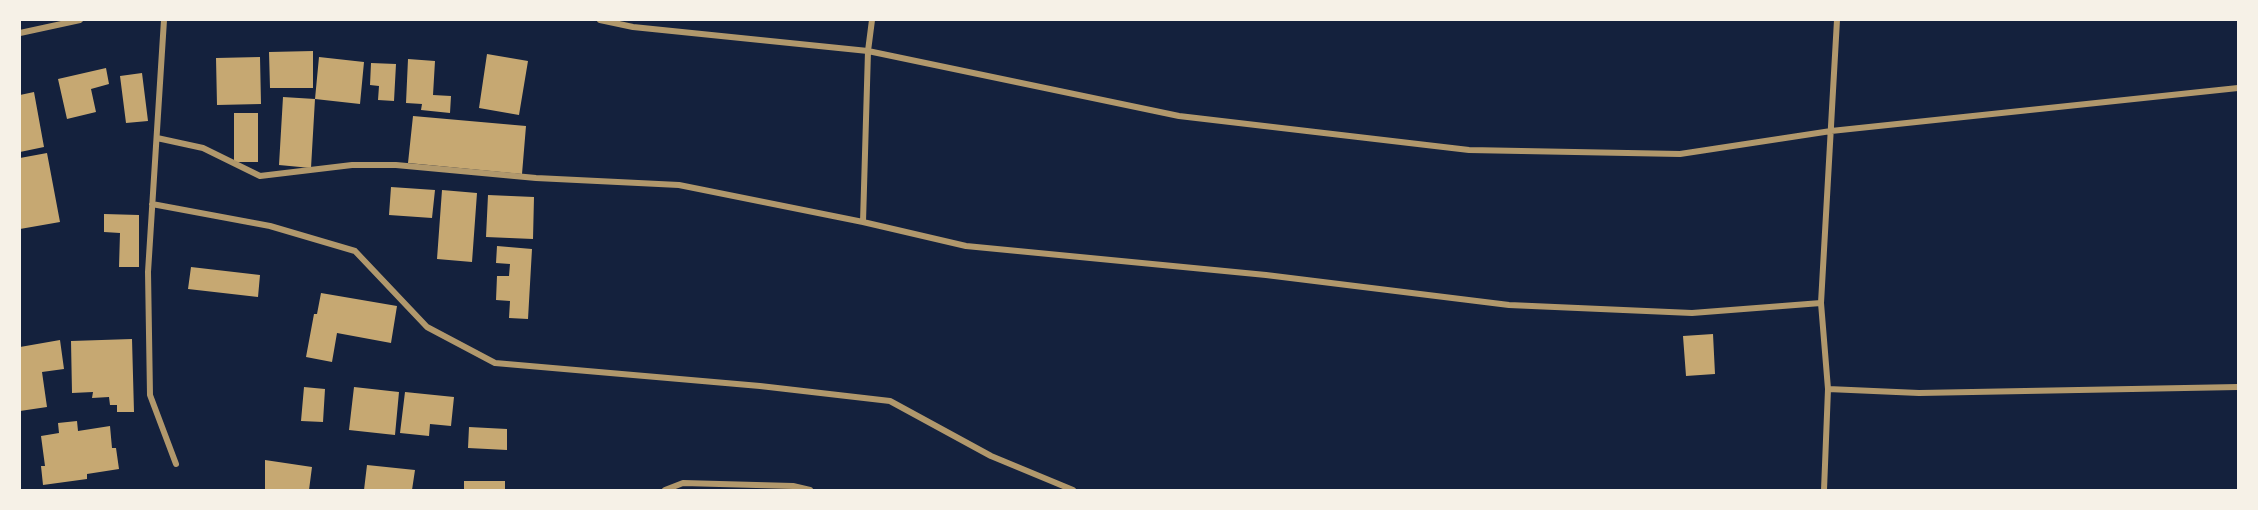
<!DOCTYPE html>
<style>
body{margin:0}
#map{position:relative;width:2258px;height:510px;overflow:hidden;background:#14213d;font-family:"Roboto Serif",serif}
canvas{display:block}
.frame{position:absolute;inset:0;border:21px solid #f6f1e7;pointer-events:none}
</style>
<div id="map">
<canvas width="2258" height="510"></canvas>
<div class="frame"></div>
</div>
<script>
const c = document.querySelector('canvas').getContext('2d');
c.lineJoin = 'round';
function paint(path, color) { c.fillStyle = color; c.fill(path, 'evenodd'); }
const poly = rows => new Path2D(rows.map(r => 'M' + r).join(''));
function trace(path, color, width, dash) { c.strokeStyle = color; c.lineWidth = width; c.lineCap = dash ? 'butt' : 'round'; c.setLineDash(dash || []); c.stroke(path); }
const building = poly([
 [313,51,313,88,270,88,269,52],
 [487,54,528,61,519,115,479,108],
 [260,57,261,104,217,105,216,58],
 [319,57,364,62,360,104,315,99],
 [408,59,435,61,433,95,451,96,450,113,421,110,422,104,406,103],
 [371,63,396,64,394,101,378,100,379,86,370,85],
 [106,68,109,84,91,89,96,112,67,119,58,79],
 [142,73,148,121,126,123,120,76],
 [34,92,44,147,20,152,20,95],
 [283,97,315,99,311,168,279,165],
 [234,113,258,113,258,162,234,162],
 [413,116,526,126,522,174,408,163],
 [47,153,60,222,20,229,20,158],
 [391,187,435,190,432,218,389,215],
 [442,190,477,193,472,262,437,259],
 [488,195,534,197,533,239,486,237],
 [104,214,139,215,139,267,119,267,120,233,104,232],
 [497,246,532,249,528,319,509,318,510,301,496,300,497,276,509,276,510,264,496,263],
 [191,267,260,275,258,297,188,289],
 [321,293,397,306,391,343,337,333,332,362,306,357,314,314,317,314],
 [1713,334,1715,374,1686,376,1683,336],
 [132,339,134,412,117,412,117,405,110,405,109,397,92,398,93,392,72,393,71,341],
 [60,340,64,369,42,372,47,407,20,411,20,347],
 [304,387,325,389,323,422,301,421],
 [354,387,399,392,395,435,349,430],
 [405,392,454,397,451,426,430,424,429,436,400,433],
 [77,421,78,431,110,426,112,448,116,448,119,469,87,474,87,479,43,485,41,466,45,466,41,436,59,433,58,423],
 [469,427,507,429,507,450,468,448],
 [265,460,312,467,309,490,265,490],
 [367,465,415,470,412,490,364,490],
 [464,481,505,481,505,490,464,490]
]);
const minor = poly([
 [164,20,148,272,150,395,176,464],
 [600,20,633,27,868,51,1179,116,1469,150,1680,154,1831,131,2238,88],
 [20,33,80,20],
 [157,138,203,148,260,176,352,165,396,165,536,178,679,185,863,222,966,246,1266,275,1509,305,1692,313,1821,303],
 [152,204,270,226,355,251,427,327,495,363,760,386,890,401,991,456,1073,490],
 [863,222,868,51,872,20],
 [1828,389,1919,393,2238,387],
 [665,490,683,483,793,486,810,490],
 [1824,490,1828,389,1821,303,1837,20]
]);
paint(building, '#c6a872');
trace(minor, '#b1986c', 6);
</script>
